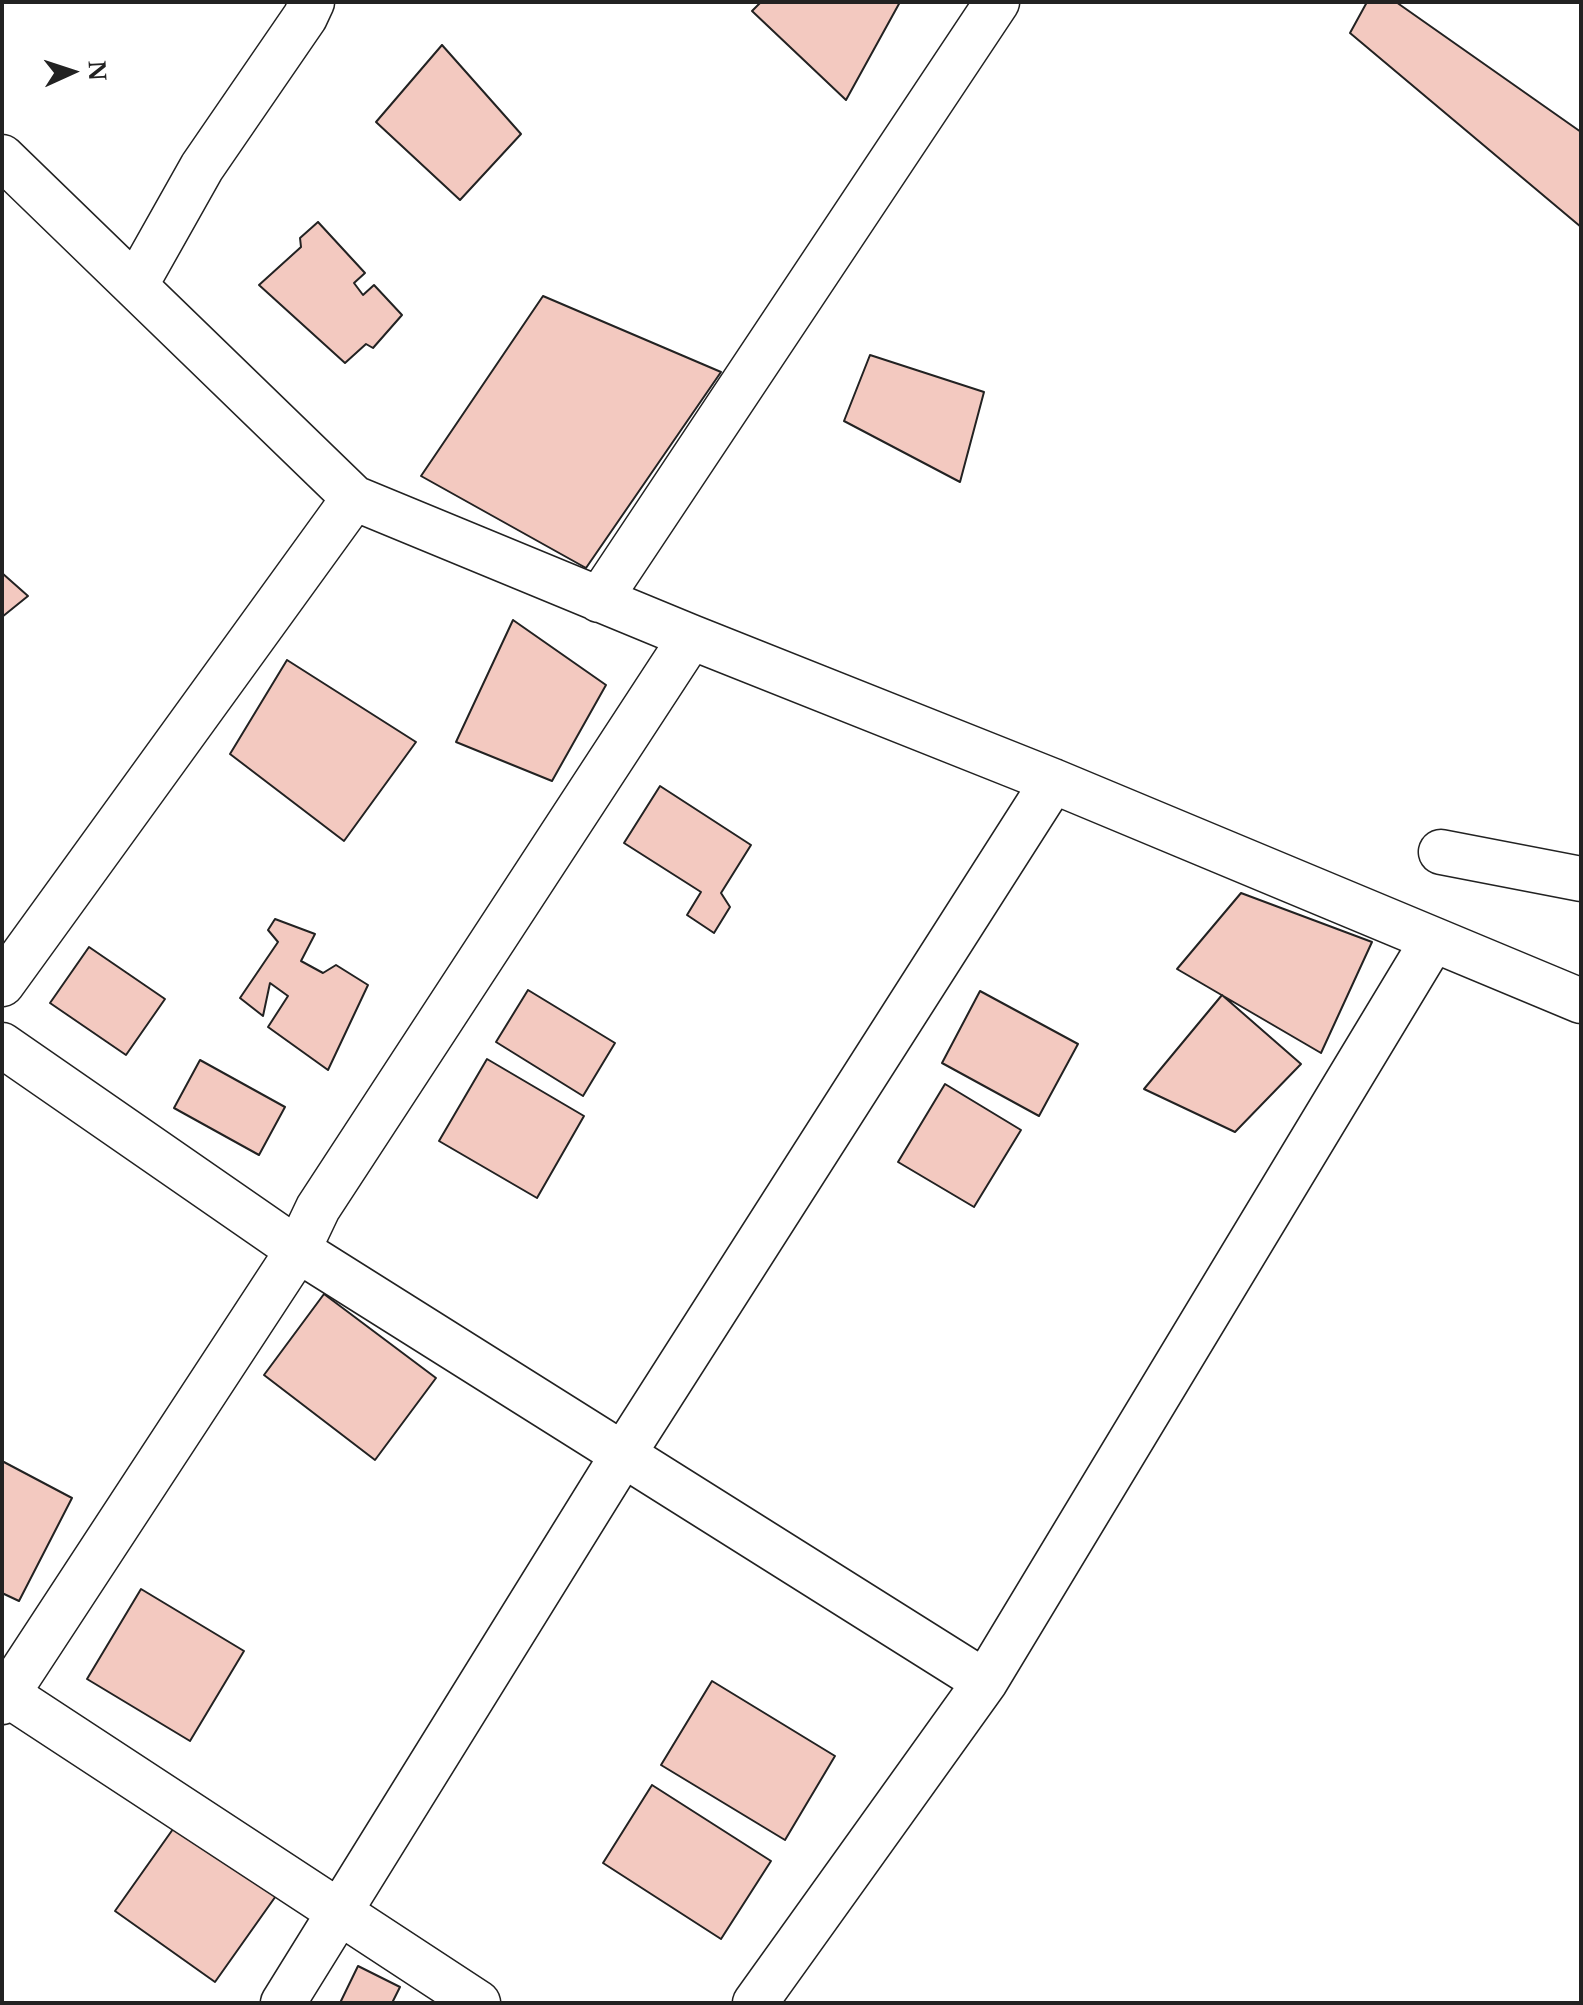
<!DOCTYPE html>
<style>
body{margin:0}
#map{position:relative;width:1583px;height:2005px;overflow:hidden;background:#fff;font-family:"Libre Baskerville",serif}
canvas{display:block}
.frame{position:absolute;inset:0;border:4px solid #222;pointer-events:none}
.north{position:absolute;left:32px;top:32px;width:80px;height:80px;-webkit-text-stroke:6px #fff;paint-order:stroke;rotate:87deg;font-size:22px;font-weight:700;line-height:32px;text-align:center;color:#222}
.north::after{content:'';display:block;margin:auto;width:28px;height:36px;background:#222;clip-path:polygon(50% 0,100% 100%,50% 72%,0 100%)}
</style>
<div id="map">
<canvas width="1583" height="2005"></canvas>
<div class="frame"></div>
<div class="north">N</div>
</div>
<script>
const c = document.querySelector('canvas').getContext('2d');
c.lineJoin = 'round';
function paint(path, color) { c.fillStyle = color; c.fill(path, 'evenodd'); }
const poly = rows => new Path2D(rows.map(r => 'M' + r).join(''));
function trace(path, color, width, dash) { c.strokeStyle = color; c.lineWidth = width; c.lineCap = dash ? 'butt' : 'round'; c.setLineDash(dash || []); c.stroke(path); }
const building = poly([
 [761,2,900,2,846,100,752,11,761,2],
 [1367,2,1396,2,1581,132,1581,227,1350,33,1367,2],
 [442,45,521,134,460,200,376,122,442,45],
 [318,222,365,273,354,283,363,295,374,285,402,315,373,348,366,344,345,363,259,285,301,247,300,238,318,222],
 [543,296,721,372,586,568,421,476,543,296],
 [870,355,984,392,960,482,844,421,870,355],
 [2,573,28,596,2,617,2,573],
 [513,620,606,685,552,781,456,742,513,620],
 [287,660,416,742,344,841,230,754,287,660],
 [660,786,751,845,721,893,730,907,714,933,687,915,701,892,624,843,660,786],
 [1241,893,1372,942,1321,1053,1177,969,1241,893],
 [275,919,315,934,301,961,323,973,336,965,368,985,328,1070,268,1027,288,996,270,983,263,1016,240,998,278,942,268,930,275,919],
 [89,947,165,999,126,1055,50,1003,89,947],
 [528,990,615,1043,583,1096,496,1042,528,990],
 [980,991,1078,1044,1039,1116,942,1063,980,991],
 [1222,995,1301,1064,1235,1132,1144,1089,1222,995],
 [487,1059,584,1116,537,1198,439,1141,487,1059],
 [200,1060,285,1107,259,1155,174,1108,200,1060],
 [945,1084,1021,1130,974,1207,898,1162,945,1084],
 [324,1294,436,1378,375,1460,264,1375,324,1294],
 [2,1461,72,1498,19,1601,2,1593,2,1461],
 [141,1589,244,1651,190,1741,87,1679,141,1589],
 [712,1681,835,1756,785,1840,661,1765,712,1681],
 [652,1785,771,1861,721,1939,603,1863,652,1785],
 [178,1822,278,1893,215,1982,115,1911,178,1822],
 [358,1966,400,1987,392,2003,340,2003,358,1966]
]);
const minor = poly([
 [2,157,354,498,691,637,1053,781,1581,1001],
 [135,286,202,167,305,17,312,2],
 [599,600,997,2],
 [1441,852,1581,879],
 [2,984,354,498],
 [2,1045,298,1250,985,1682],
 [2,1691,478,2003],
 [2,1702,298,1250,318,1208,691,637],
 [283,2003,624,1453,1053,781],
 [755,2003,985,1682,1433,940]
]);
paint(building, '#f3c9c0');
trace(building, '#222', 2);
trace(minor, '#222', 47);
trace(minor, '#fff', 44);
</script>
